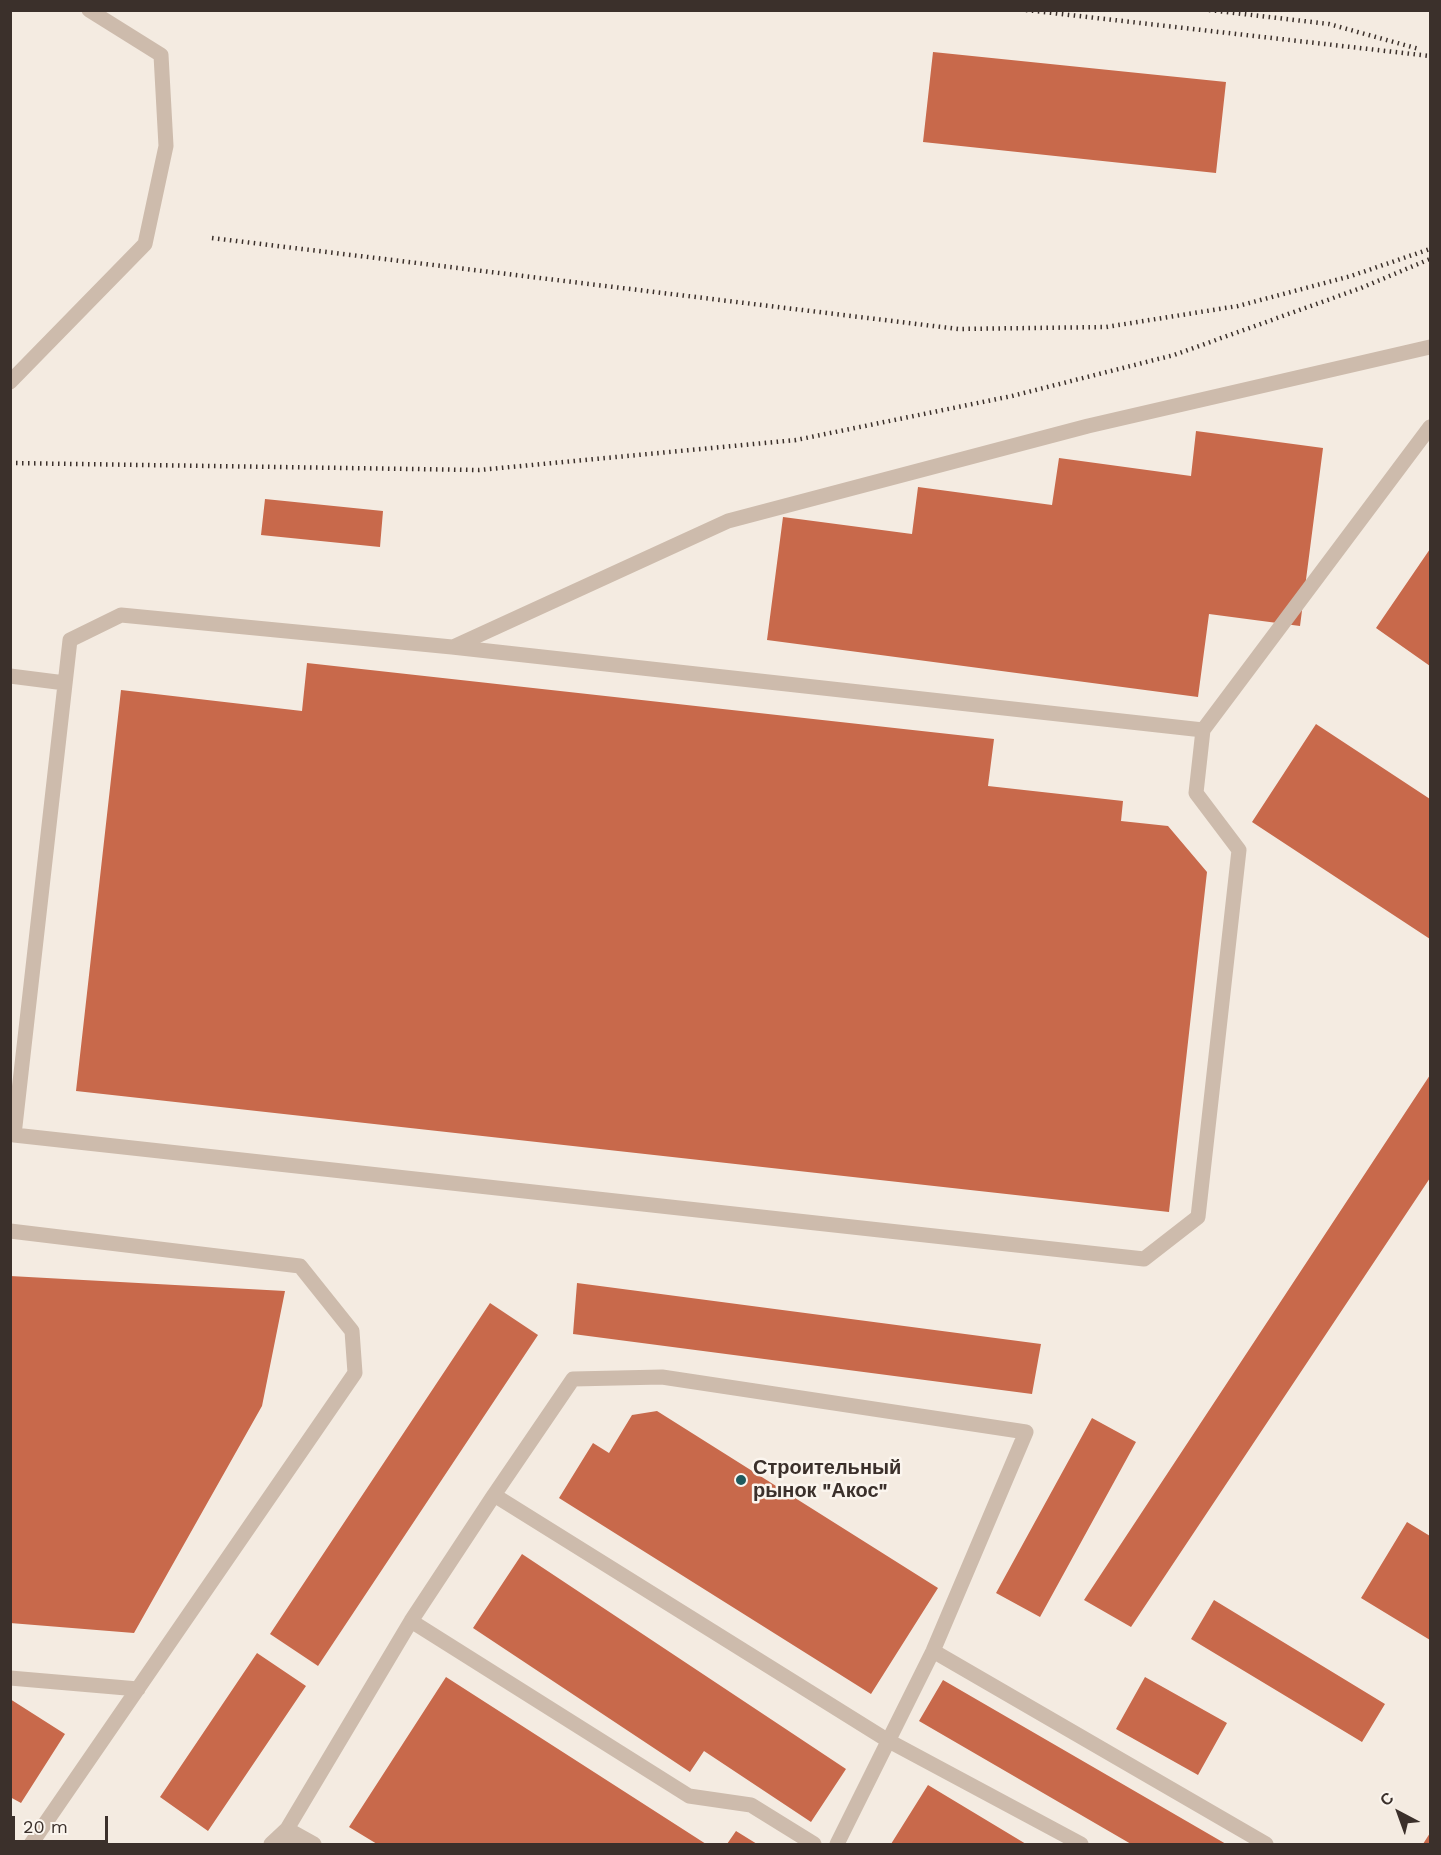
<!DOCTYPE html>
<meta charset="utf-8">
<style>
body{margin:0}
#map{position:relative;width:1441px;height:1855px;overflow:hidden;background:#f4ebe1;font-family:"Work Sans",sans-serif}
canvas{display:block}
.frame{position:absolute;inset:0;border:12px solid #3b302b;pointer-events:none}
.north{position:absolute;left:1369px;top:1783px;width:60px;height:60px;-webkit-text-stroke:4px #fbf5ee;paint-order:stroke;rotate:319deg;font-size:16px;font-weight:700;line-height:24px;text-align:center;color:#3b302b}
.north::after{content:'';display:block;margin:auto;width:21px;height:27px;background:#3b302b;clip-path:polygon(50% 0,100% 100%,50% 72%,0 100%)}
.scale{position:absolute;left:12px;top:1816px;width:96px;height:27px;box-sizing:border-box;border:3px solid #3b302b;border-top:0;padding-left:8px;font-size:18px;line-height:21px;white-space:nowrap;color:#3b302b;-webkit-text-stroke:4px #fbf5ee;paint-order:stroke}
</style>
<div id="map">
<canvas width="1441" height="1855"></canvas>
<div class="frame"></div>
<div class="north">С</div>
<div class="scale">20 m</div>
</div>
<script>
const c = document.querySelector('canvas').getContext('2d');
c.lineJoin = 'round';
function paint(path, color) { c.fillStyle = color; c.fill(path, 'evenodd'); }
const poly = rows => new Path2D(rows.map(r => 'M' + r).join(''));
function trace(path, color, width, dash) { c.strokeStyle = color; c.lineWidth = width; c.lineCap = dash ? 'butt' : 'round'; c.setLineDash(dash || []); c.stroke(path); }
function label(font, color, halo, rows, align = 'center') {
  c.font = font + ' "Work Sans",sans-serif'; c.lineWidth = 5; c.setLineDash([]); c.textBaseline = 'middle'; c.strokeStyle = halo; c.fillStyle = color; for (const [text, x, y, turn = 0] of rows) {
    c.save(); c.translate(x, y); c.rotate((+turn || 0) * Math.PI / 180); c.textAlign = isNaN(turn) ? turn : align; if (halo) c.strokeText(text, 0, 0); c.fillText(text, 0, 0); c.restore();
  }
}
const building = poly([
 [933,52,1226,82,1216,173,923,142],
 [1196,431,1323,448,1300,626,1209,614,1198,697,767,640,783,517,912,534,918,487,1052,505,1059,458,1191,476],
 [265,499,383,511,380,547,261,535],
 [1430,549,1430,666,1376,628],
 [307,663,994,739,988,786,1123,801,1121,821,1168,826,1207,872,1169,1212,76,1091,121,690,302,711],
 [1316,724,1430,799,1430,939,1252,822],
 [1430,1075,1430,1178,1131,1627,1084,1600],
 [10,1276,285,1291,262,1406,134,1633,10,1623],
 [577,1283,1041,1344,1032,1394,573,1334],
 [490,1303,538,1335,318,1666,270,1634],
 [657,1411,938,1588,871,1694,559,1498,593,1443,609,1453,632,1415],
 [1092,1418,1136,1442,1040,1617,996,1593],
 [1407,1522,1430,1536,1430,1640,1361,1598],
 [522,1554,846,1769,811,1822,704,1751,690,1772,473,1628],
 [1214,1600,1385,1704,1362,1742,1191,1639],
 [257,1653,306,1686,208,1831,160,1797],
 [446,1677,706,1844,377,1844,349,1827],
 [1145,1677,1227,1723,1198,1775,1116,1729],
 [943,1680,1226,1844,1131,1844,919,1721],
 [10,1699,65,1734,21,1803,10,1797],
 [928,1785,1026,1844,891,1844],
 [736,1831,757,1844,727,1844],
 [1430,1833,1430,1844,1423,1844]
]);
const lane = poly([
 [10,382,145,244,166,146,161,55,89,10],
 [453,647,728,521,1088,426,1430,347],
 [10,676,65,683],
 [1203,730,452,647,121,615,70,640,14,1135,1144,1259,1198,1217,1239,850,1196,793,1203,730,1430,427],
 [10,1231,300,1266,352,1331,355,1373,31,1844],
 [494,1495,573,1379,662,1377,1026,1432,933,1651,837,1844],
 [411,1621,689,1796,751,1805,814,1844],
 [933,1651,1266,1844],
 [10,1678,138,1689],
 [271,1844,287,1829,314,1844],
 [291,1844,287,1829,411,1621,494,1495,887,1740,1081,1844]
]);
const rail = poly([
 [1026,10,1430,56],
 [1209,10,1329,24,1419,49],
 [212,238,958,329,1106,327,1238,306,1351,276,1430,249],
 [10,463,479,470,796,440,1012,396,1174,355,1361,288,1430,259]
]);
const markers = [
 [741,1480,6,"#1f5a5e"]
];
const poiNames = [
 ["Строительный",753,1468],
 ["рынок \"Акос\"",753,1491]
];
paint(building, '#c8694b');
trace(lane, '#cdbbac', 15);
trace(rail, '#3b302b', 4.5, [1.5, 4.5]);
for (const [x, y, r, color] of markers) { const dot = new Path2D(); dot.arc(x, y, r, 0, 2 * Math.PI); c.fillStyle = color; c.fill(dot); trace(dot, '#fbf5ee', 2); }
label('bold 20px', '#3b302b', '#fbf5ee', poiNames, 'left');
</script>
